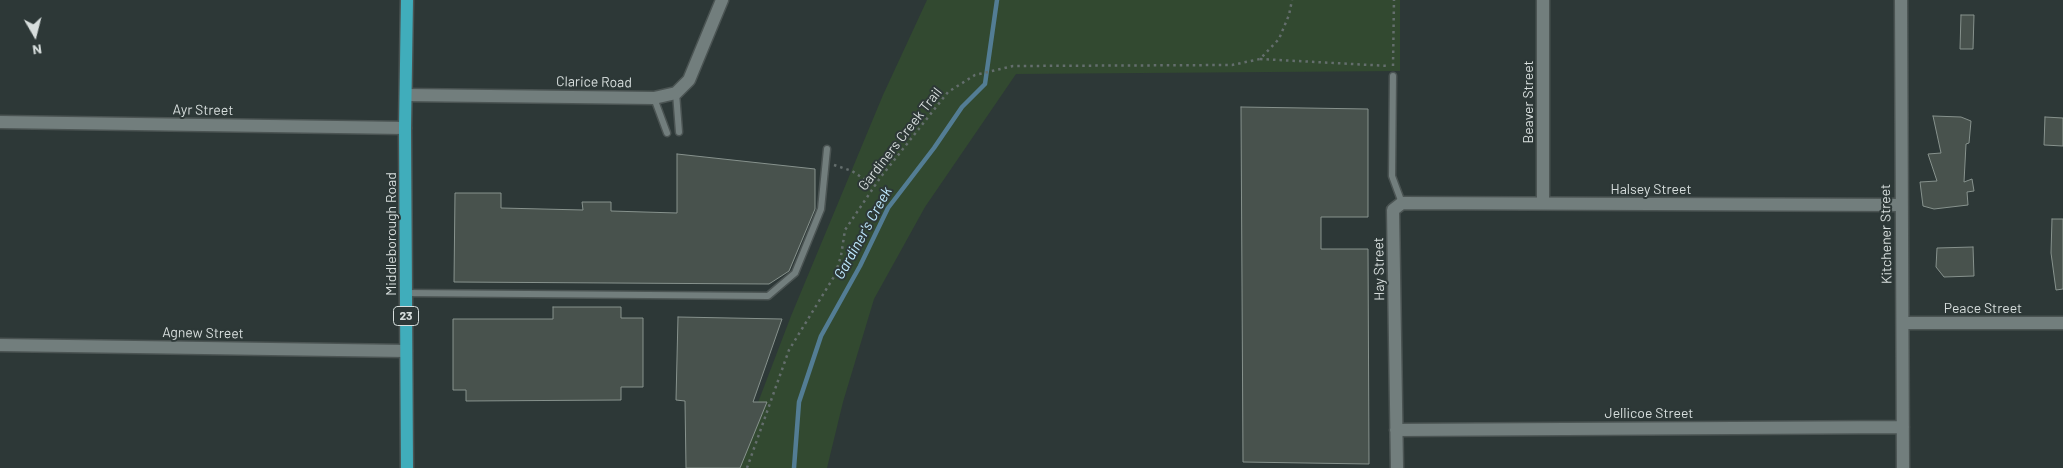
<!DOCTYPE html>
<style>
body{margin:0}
#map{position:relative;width:2063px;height:468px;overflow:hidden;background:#2d3837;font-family:Barlow,sans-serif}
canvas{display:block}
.north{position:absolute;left:10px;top:10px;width:50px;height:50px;-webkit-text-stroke:4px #2d3837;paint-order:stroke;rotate:172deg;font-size:14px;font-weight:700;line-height:20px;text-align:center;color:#d7dedd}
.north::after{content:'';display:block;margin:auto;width:18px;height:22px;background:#d7dedd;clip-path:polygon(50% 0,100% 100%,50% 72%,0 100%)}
</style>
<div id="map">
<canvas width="2063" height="468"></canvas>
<div class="north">N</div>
</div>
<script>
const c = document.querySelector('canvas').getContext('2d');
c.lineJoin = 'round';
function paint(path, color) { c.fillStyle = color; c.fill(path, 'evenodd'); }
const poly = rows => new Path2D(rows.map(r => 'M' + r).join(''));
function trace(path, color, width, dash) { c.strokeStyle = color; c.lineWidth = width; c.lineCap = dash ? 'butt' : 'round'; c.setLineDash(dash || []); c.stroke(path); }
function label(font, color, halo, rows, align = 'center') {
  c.font = font + ' Barlow,sans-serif'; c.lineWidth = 4; c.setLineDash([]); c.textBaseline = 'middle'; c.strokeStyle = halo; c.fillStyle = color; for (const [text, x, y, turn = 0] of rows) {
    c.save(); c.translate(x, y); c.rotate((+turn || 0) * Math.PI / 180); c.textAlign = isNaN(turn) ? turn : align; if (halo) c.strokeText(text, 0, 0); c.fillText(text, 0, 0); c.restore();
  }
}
const green = poly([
 [927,0,1400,0,1400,71,1016,74,925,207,874,299,843,402,827,468,733,468,791,316,883,95]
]);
const stream = poly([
 [794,468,799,402,821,336,860,266,888,208,934,148,962,107,985,84,997,0]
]);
const building = poly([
 [1961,15,1974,15,1973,49,1960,49,1961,15],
 [1241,107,1368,109,1368,217,1321,217,1321,249,1368,249,1369,464,1243,462,1241,107],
 [1933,116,1961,117,1971,121,1969,143,1966,144,1964,182,1972,179,1974,191,1967,192,1968,205,1934,209,1923,206,1920,182,1937,181,1928,154,1941,153,1933,116],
 [2045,117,2063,118,2063,146,2044,145,2045,117],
 [677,154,815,169,815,209,789,271,769,284,454,282,455,193,501,193,501,208,583,210,582,202,611,202,611,211,677,213,677,154],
 [2052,219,2063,219,2063,289,2056,290,2051,253,2052,219],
 [1973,247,1974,276,1944,277,1936,267,1937,248,1973,247],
 [553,307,621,307,621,318,643,318,643,387,621,387,621,400,466,401,466,390,453,390,453,319,553,319,553,307],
 [678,317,782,319,753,402,767,402,740,468,686,468,685,401,676,400,678,317]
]);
const path = poly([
 [1260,59,1389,66],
 [1393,66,1394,0],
 [834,165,852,171,875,186],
 [747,468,789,350,835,275,841,256,845,230,880,178,948,92,975,75,1013,66,1232,65,1260,59,1279,39,1289,15,1292,0]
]);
const service = poly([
 [1393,76,1392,176,1402,203],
 [676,93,679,132],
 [654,98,667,133],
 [406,293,768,296,795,273,821,209,827,149]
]);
const minor = poly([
 [1543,0,1543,203],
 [1901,0,1903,468],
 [406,95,654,98,676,93,689,80,722,0],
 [0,122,405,128],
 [1903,323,2063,323],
 [0,345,406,351],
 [1396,430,1903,427],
 [1397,468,1393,210,1402,203,1901,205]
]);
const primary = poly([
 [407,468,405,128,407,0]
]);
const shields = [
 [406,316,25]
];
const shieldNames = [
 ["23",406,316]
];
const streetNames = [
 ["Clarice Road",594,82,1],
 ["Beaver Street",1528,102,-90],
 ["Ayr Street",203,110,1],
 ["Gardiners Creek Trail",900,139,-52],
 ["Halsey Street",1651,189],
 ["Middleborough Road",391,234,-90],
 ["Kitchener Street",1886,234,-91],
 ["Hay Street",1379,269,-91],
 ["Peace Street",1983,308],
 ["Agnew Street",203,333,1],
 ["Jellicoe Street",1649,413]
];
const waterNames = [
 ["Gardiner's Creek",863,233,-61]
];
paint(green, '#324930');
trace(stream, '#537d94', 4.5);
paint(building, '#48524d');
trace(building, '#87928d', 1);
trace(service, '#4b5453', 9);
trace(minor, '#4b5453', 15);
trace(primary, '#4b5453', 15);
trace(path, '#646e6d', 2.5, [2.5, 4]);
trace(service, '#727e7d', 6);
trace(minor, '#727e7d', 12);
trace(primary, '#40adbb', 12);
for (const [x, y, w] of shields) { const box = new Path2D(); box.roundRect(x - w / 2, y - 9.5, w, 19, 4); c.fillStyle = '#2d3837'; c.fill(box); trace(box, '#d7dedd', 1); }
label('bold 12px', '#d7dedd', null, shieldNames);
label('14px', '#d7dedd', '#2d3837', streetNames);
label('italic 15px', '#bde7fd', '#2d3837', waterNames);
</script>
